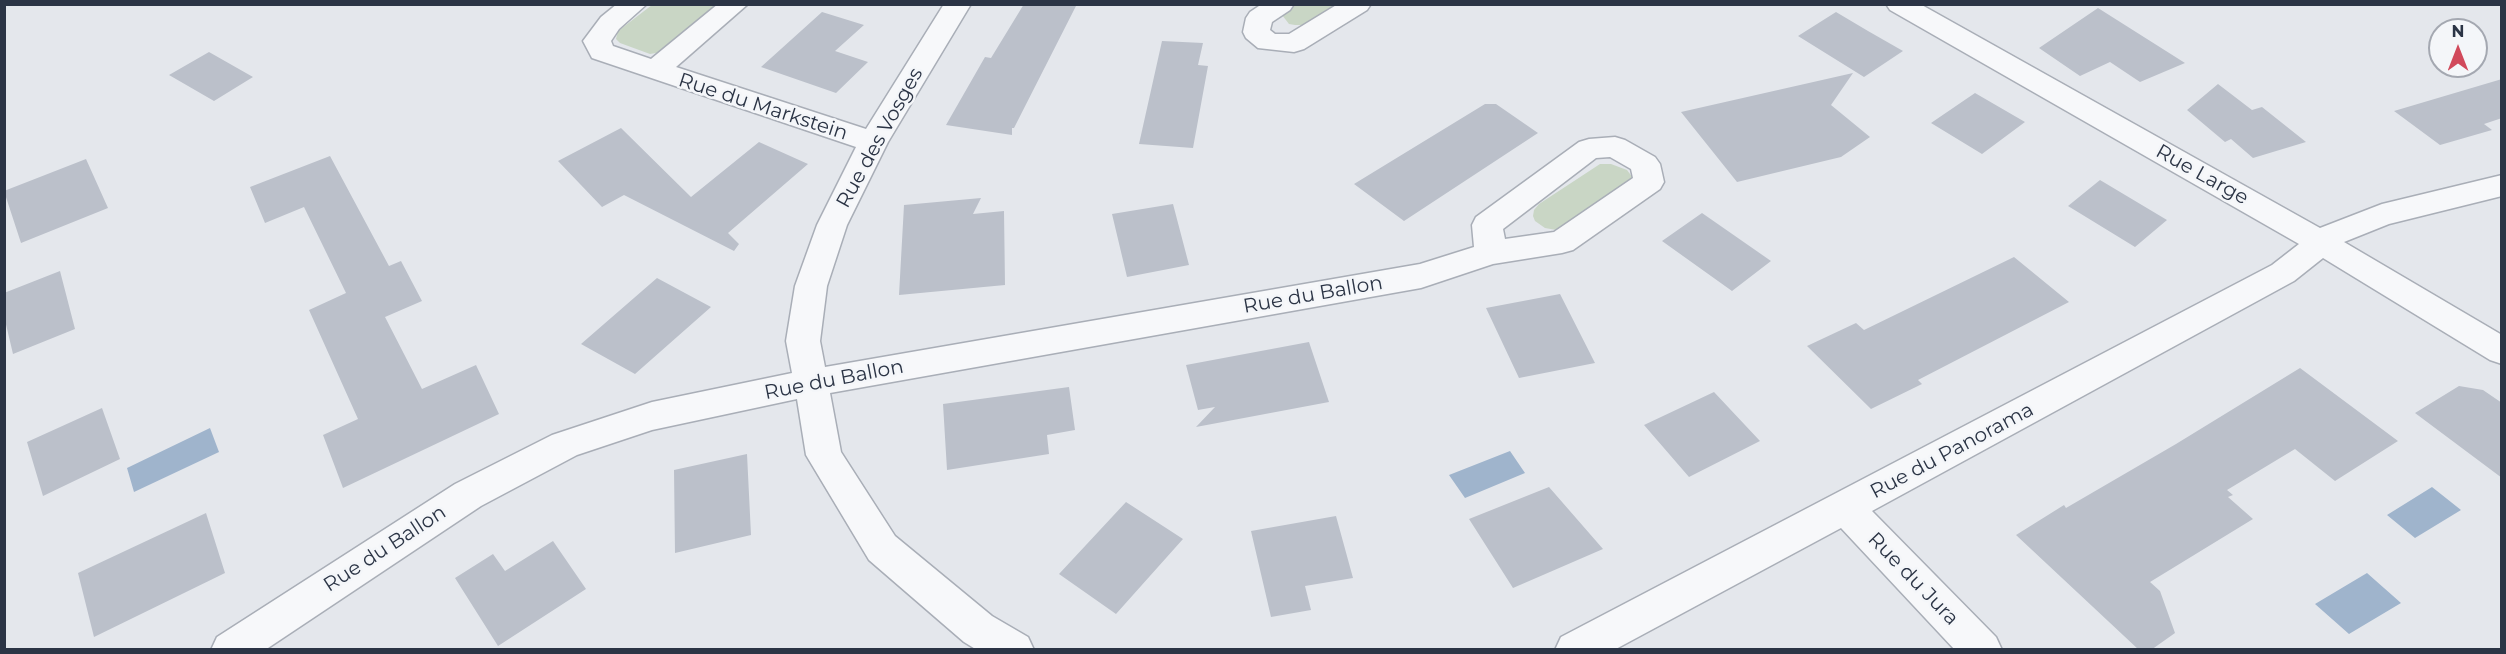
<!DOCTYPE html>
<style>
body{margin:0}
#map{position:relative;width:2506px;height:654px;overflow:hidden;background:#e4e7ec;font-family:Montserrat,sans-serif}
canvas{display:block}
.frame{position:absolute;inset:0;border:6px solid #2b3445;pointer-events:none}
.north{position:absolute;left:2428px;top:18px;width:60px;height:60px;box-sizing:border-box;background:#f4f6f9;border:2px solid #a4a8b1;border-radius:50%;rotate:0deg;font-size:16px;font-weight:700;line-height:24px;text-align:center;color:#2b3445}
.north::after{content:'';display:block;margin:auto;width:21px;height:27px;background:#d1495b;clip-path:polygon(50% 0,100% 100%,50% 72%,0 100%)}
</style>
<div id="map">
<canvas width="2506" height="654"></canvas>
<div class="frame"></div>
<div class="north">N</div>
</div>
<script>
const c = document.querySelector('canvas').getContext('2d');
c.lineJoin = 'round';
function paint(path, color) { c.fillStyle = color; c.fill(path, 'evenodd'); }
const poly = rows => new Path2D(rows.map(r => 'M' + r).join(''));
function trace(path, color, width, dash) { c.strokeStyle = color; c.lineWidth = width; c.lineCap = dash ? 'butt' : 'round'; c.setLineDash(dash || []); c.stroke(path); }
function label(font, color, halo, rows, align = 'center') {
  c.font = font + ' Montserrat,sans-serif'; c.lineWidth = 5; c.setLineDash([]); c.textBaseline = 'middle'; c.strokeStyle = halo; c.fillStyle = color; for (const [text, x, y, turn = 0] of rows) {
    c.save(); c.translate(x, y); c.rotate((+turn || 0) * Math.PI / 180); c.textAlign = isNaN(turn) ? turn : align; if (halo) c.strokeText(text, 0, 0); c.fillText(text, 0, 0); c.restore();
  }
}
const green = poly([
 [652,5,718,5,662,52,650,54,620,43,616,39,618,31],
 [1295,5,1338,5,1303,25,1295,25,1289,24,1282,15,1285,11],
 [1600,164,1611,164,1627,170,1633,178,1634,184,1562,231,1545,228,1535,221,1533,216,1534,210,1539,204]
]);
const water = poly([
 [210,428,219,452,134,492,127,468],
 [1510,451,1525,473,1465,498,1449,475],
 [2432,487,2461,510,2415,538,2387,515],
 [2367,573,2401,603,2349,634,2315,604]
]);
const building = poly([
 [1024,4,1077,4,1014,128,1012,128,1012,135,946,125,985,57,991,58],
 [2098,8,2185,63,2140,82,2110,62,2080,76,2039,48],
 [822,12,864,25,835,51,868,62,836,93,761,67],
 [1836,12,1868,31,1903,51,1864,77,1798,36],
 [1162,41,1203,43,1198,65,1208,66,1193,148,1139,144],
 [209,52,253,77,214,101,169,75],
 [1853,73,1831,105,1870,137,1841,157,1737,182,1681,112],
 [2502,79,2502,118,2484,124,2492,130,2440,145,2394,111],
 [2218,84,2252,110,2262,107,2306,142,2253,158,2231,139,2225,142,2187,110],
 [1975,93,2025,122,1982,154,1931,123],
 [1485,104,1496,104,1538,133,1404,221,1354,184],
 [621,128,691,197,759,142,808,164,728,233,739,244,734,251,624,195,602,207,558,161],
 [330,156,389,266,401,261,422,301,385,317,422,389,476,365,499,414,343,488,323,435,358,419,309,310,346,293,304,207,265,223,250,187],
 [86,159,108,208,21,243,4,191],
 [2100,180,2167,220,2135,247,2068,206],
 [981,198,973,214,1004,211,1005,285,899,295,904,205],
 [1173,204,1189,265,1127,277,1112,214],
 [1702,213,1771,261,1732,291,1662,241],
 [2014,257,2069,302,1918,380,1922,384,1871,409,1807,346,1856,323,1864,330],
 [60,271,75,329,13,354,4,316,4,293],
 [657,278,711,307,635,374,581,344],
 [1560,294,1595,363,1519,378,1486,308],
 [1309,342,1329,402,1196,427,1215,407,1198,410,1186,365],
 [2300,368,2398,441,2335,481,2295,449,2227,490,2233,495,2228,497,2253,519,2150,582,2160,591,2175,633,2151,650,2139,650,2016,535,2064,505,2066,508,2176,444],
 [2459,386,2483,390,2502,403,2502,478,2415,413],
 [1069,387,1075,430,1047,435,1049,454,947,470,943,404],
 [1714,392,1760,441,1689,477,1644,425],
 [102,408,120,459,43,496,27,442],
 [747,454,751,535,675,553,674,470],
 [1549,487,1603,549,1513,588,1469,519],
 [1126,502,1183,539,1116,614,1059,574],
 [206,513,225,573,94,637,78,573],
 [1336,516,1353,578,1305,586,1311,610,1271,617,1251,531],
 [553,541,586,589,498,646,455,578,493,554,505,571]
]);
const minor = poly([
 [617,4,647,4,619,29,611,41,613,46,651,59,718,4,748,4,676,67,866,129,944,4,971,4,888,142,847,225,827,286,820,341,825,367,1420,264,1474,247,1472,225,1476,217,1579,142,1589,139,1615,137,1625,140,1655,157,1660,164,1664,182,1660,189,1573,250,1562,253,1493,264,1421,288,830,393,841,452,895,536,992,616,1028,637,1034,650,977,650,964,642,869,560,806,455,797,399,652,430,577,455,481,506,265,650,211,650,217,637,455,484,552,435,652,402,792,373,786,341,795,286,817,225,856,147,592,58,583,41,601,17,617,4],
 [1610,157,1631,169,1633,178,1554,232,1505,239,1503,229,1596,158,1610,157],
 [1262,4,1294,4,1290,10,1272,22,1270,30,1275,34,1289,34,1338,4,1371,4,1367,10,1304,49,1294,52,1258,48,1246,38,1243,32,1246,18,1250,12,1262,4],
 [1886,4,1920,4,2320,228,2382,204,2502,175,2502,196,2389,224,2344,242,2502,335,2502,364,2490,360,2323,258,2294,281,1872,511,1996,637,2002,650,1955,650,1841,528,1614,650,1555,650,1561,637,2272,265,2299,244,1890,10,1886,4]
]);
const streetNames = [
 ["Rue du Markstein",763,107,18],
 ["Rue des Vosges",880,138,-61],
 ["Rue Large",2202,175,29],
 ["Rue du Ballon",1313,295,-10],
 ["Rue du Ballon",834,380,-11],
 ["Rue du Panorama",1952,451,-28],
 ["Rue du Ballon",385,549,-33],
 ["Rue du Jura",1913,579,46]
];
paint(green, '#c9d6c5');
paint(water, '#9fb4cc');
paint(building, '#bbc0ca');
trace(minor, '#a9aeb7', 3);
paint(minor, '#f7f8fa');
label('20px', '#2b3445', '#f4f6f9', streetNames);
</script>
